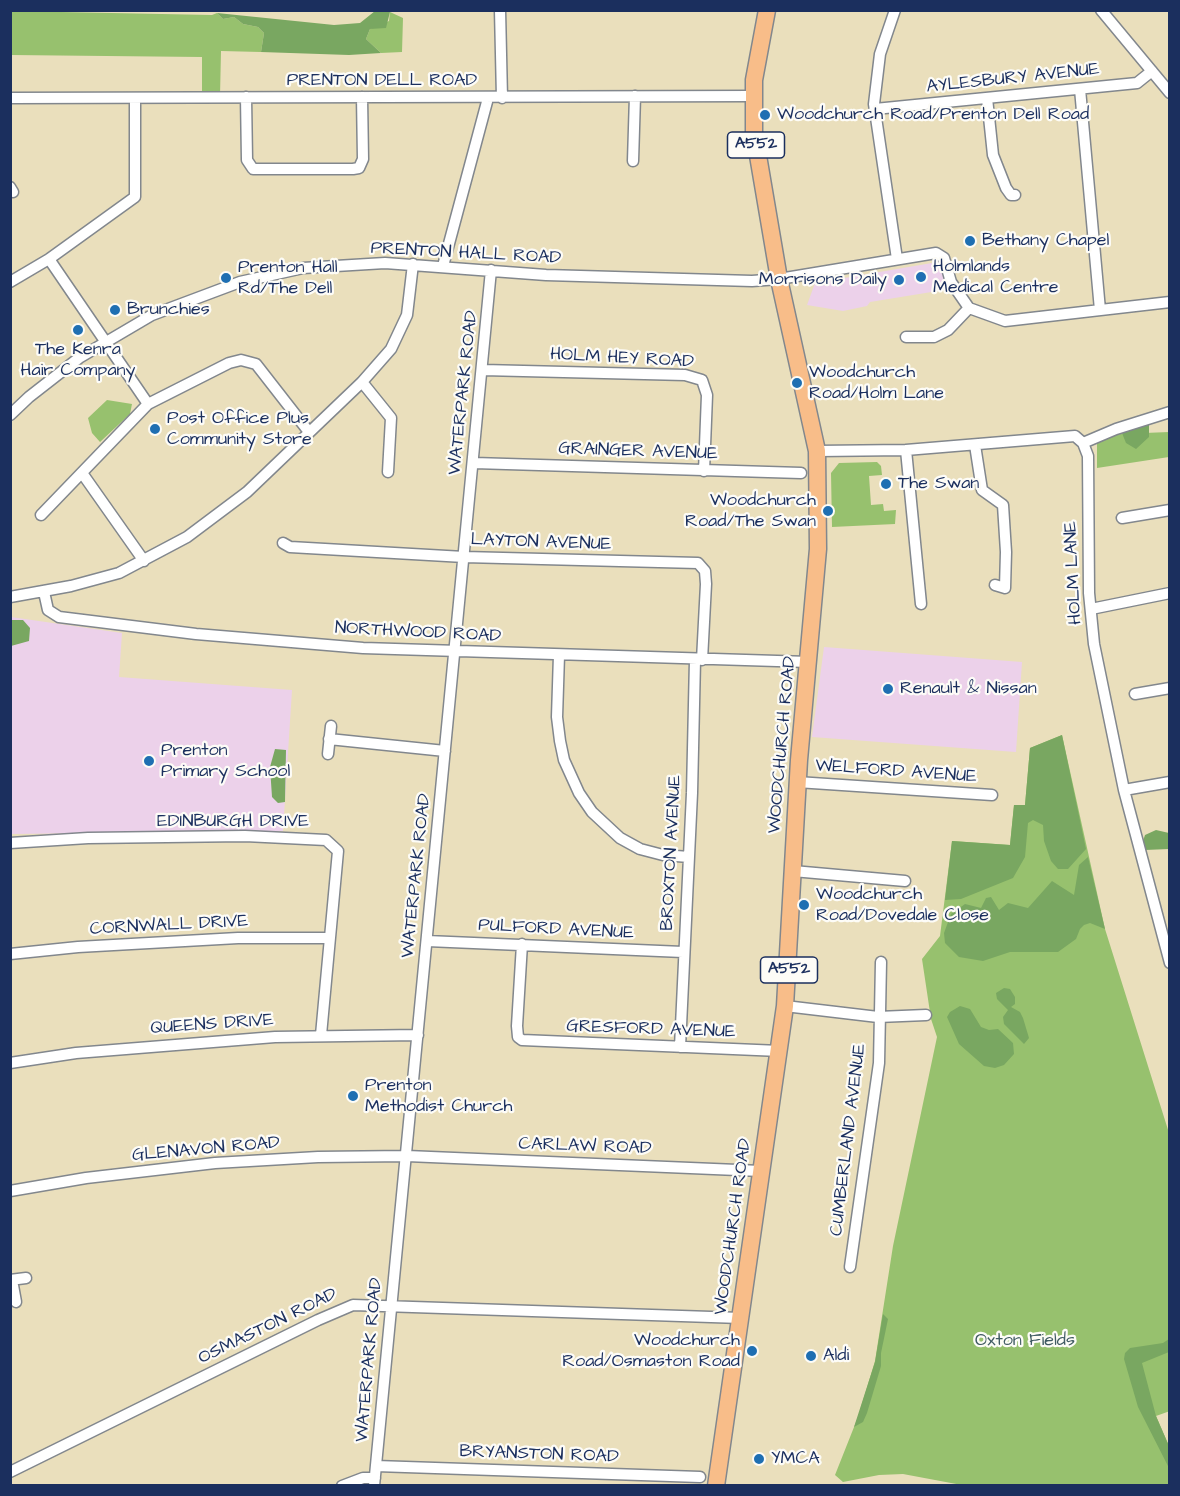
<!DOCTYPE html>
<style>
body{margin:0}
#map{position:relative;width:1180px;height:1496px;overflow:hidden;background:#eadfbc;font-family:"Architects Daughter",sans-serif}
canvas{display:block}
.frame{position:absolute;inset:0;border:12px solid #1b2f5e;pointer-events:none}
</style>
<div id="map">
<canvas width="1180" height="1496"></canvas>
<div class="frame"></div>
</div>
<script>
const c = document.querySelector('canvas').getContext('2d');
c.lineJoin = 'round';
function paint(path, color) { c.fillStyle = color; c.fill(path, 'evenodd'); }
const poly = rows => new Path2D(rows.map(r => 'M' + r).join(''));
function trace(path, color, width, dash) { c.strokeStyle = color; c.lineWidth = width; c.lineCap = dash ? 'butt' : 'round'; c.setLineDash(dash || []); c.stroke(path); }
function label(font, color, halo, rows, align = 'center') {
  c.font = font + ' "Architects Daughter",sans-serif'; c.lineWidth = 4.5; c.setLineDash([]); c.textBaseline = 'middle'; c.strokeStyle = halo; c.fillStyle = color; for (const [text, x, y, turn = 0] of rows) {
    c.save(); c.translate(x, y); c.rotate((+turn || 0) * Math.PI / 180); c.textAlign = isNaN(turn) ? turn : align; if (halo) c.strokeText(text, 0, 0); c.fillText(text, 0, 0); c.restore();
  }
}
const built = poly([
 [936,257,942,259,950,289,870,302,867,306,843,311,807,305,815,283,932,263,932,259],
 [11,617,122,633,119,677,292,690,283,831,11,834],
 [824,647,1022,662,1016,752,812,737]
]);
const green = poly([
 [11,11,212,15,217,13,223,19,234,17,243,24,258,27,264,33,261,52,221,51,220,96,202,96,202,57,11,55],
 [390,12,403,18,402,52,381,53,366,39,370,29,389,21],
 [107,400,132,404,130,414,100,442,92,433,88,418],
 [1169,432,1169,457,1097,468,1097,441,1120,434],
 [877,462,881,466,882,475,869,476,871,505,883,504,884,511,896,510,895,524,832,527,831,473,839,463],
 [1062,735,1105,929,1169,1133,1170,1411,1156,1416,1169,1446,1169,1485,967,1486,903,1474,879,1475,843,1482,835,1475,858,1417,875,1361,893,1246,937,1037,931,1019,922,959,940,936,952,841,1010,845,1014,805,1025,805,1030,748]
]);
const forest = poly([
 [375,11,390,12,386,28,370,29,366,39,381,53,349,55,261,52,264,33,258,27,243,24,234,17,223,19,217,13,334,25,360,23],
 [1142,423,1149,425,1149,437,1136,449,1126,443,1122,433,1130,426],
 [10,620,23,620,30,628,29,641,11,646],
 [1062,735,1086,849,1068,869,1058,869,1051,861,1044,841,1043,825,1033,820,1028,823,1025,857,1013,878,961,899,945,900,952,841,1010,845,1014,805,1025,805,1030,748],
 [275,749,286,750,285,802,278,803,272,797,270,767],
 [1156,830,1169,833,1169,849,1145,850,1142,844,1145,835],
 [1088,857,1105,929,1090,923,1084,925,1080,929,1076,939,1058,952,1010,952,983,961,959,957,945,943,944,933,951,914,965,904,981,908,986,898,991,897,999,910,1008,903,1028,908,1052,881,1074,895,1079,865],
 [1004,988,1010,989,1015,997,1015,1004,1011,1007,1020,1012,1023,1018,1029,1038,1024,1044,1004,1024,1003,1017,1008,1010,997,999,996,993],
 [960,1006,970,1009,981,1027,989,1030,998,1029,1013,1043,1014,1054,1004,1065,995,1068,984,1066,959,1044,947,1017,950,1012],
 [883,1314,888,1319,881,1353,881,1366,867,1413,863,1422,854,1427,875,1362],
 [1169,1339,1169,1352,1142,1363,1156,1416,1169,1446,1169,1468,1138,1407,1124,1359,1125,1353,1130,1348,1163,1343]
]);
const minor = poly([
 [500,10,502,98],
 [895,10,880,54,874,104,897,259],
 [1101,10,1170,93],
 [1080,89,1100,310],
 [246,97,247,160,253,169,353,169,359,168,363,159,362,97],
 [10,98,754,96],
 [987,98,993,155,1006,188,1011,195,1015,195],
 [875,109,1137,83,1152,71],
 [633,161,635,96],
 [10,187,13,192],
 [49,259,148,404],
 [443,266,488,98],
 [10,282,49,259,135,197,135,98],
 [906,337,934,337,948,330,969,308],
 [483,370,685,375,702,380,707,395,704,471],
 [362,382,391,418,388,472],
 [10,415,29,397,79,358,152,315,240,282,303,268,385,263,546,275,752,281,779,279,936,253,944,258,951,282,969,308,1005,321,1170,302],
 [1083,443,1116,429,1170,412],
 [975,445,982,490,1003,505,1006,552,1005,588,995,585],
 [906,450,921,604],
 [817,451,906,450,1075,436,1083,443,1088,456,1089,593,1094,644,1124,790,1170,963],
 [474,463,801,473],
 [82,473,144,561],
 [41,515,148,404,229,363,241,360,256,364,309,432],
 [1122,518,1170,510],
 [283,543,290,547,464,557,698,563,705,571,706,584,702,660],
 [44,592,48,610,59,617,196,634,363,648,809,662],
 [10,597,71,586,119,573,187,537,247,492,362,382,391,349,407,315,413,264],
 [1091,609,1170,593],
 [559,655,557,717,560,741,564,760,579,793,592,812,620,838,640,849,663,855,689,857],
 [1135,694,1170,688],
 [329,739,445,751],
 [328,754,331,726],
 [797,782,992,795],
 [1124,790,1170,782],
 [10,843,88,838,245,836,326,840,338,851,321,1035],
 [793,871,905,881],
 [427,941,683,952],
 [522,944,517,1026,518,1037,522,1040,780,1051],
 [10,954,78,947,238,938,330,938],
 [785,1006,878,1017,926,1015],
 [680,1047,692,793,695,660],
 [10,1063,76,1053,275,1037,418,1035],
 [10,1191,86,1178,215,1163,318,1157,407,1156,761,1171],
 [850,1267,879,1063,881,962],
 [10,1280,26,1278],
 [12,1280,16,1302],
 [376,1466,700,1477],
 [10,1472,318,1320,353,1305,741,1318],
 [342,1486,363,1478,375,1478],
 [374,1486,491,270]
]);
const highway = poly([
 [716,1486,785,1006,799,760,818,549,817,451,779,279,754,132,754,80,767,10]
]);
const markers = [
 [765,115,6,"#1f6fb2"],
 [970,241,6,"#1f6fb2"],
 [921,277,6,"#1f6fb2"],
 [226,278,6,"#1f6fb2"],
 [899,280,6,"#1f6fb2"],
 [115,310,6,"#1f6fb2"],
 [78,330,6,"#1f6fb2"],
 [797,383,6,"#1f6fb2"],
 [155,429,6,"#1f6fb2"],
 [886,484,6,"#1f6fb2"],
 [828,511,6,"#1f6fb2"],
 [888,689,6,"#1f6fb2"],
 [149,761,6,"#1f6fb2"],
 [804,905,6,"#1f6fb2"],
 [353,1096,6,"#1f6fb2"],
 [752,1351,6,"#1f6fb2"],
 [811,1356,6,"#1f6fb2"],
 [759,1459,6,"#1f6fb2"]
];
const shields = [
 [756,145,57],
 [789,970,57]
];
const shieldNames = [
 ["A552",756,145],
 ["A552",789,970]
];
const streetNames = [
 ["AYLESBURY AVENUE",1013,79,-6],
 ["PRENTON DELL ROAD",382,81],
 ["PRENTON HALL ROAD",466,254,3],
 ["HOLM HEY ROAD",622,359,3],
 ["WATERPARK ROAD",464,393,-84],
 ["GRAINGER AVENUE",638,452,2],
 ["LAYTON AVENUE",541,543,2],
 ["HOLM LANE",1074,573,-93],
 ["NORTHWOOD ROAD",418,633,3],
 ["WOODCHURCH ROAD",783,745,-85],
 ["WELFORD AVENUE",896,772,4],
 ["EDINBURGH DRIVE",233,822],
 ["BROXTON AVENUE",672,853,-87],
 ["WATERPARK ROAD",417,876,-84],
 ["CORNWALL DRIVE",169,926,-3],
 ["PULFORD AVENUE",556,930,3],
 ["QUEENS DRIVE",212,1025,-4],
 ["GRESFORD AVENUE",651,1030,2],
 ["CUMBERLAND AVENUE",849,1140,-83],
 ["CARLAW ROAD",585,1147,2],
 ["GLENAVON ROAD",206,1150,-5],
 ["WOODCHURCH ROAD",734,1227,-82],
 ["OSMASTON ROAD",268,1327,-26],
 ["WATERPARK ROAD",370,1360,-85],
 ["BRYANSTON ROAD",539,1455,2]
];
const poiNames = [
 ["Woodchurch Road/Prenton Dell Road",777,115],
 ["Bethany Chapel",982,241],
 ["Holmlands",933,267],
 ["Medical Centre",933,288],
 ["Prenton Hall",238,268],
 ["Rd/The Dell",238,289],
 ["Morrisons Daily",887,280,"right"],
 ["Brunchies",127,310],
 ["The Kenra",78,350,"center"],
 ["Hair Company",78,371,"center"],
 ["Woodchurch",809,373],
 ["Road/Holm Lane",809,394],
 ["Post Office Plus",167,419],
 ["Community Store",167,440],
 ["The Swan",898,484],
 ["Woodchurch",816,501,"right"],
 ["Road/The Swan",816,522,"right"],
 ["Renault & Nissan",900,689],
 ["Prenton",161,751],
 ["Primary School",161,772],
 ["Woodchurch",816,895],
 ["Road/Dovedale Close",816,916],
 ["Prenton",365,1086],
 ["Methodist Church",365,1107],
 ["Woodchurch",740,1341,"right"],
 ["Road/Osmaston Road",740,1362,"right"],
 ["Aldi",823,1356],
 ["YMCA",771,1459]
];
const parkNames = [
 ["Oxton Fields",1025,1341]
];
paint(built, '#ecd1ea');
paint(green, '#97c16e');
paint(forest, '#79a761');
trace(minor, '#82878d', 13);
trace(highway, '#82878d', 19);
trace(minor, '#fff', 10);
trace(highway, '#f8bd89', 16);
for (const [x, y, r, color] of markers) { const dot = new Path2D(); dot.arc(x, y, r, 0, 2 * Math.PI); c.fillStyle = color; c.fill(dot); trace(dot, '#fdfcf7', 2); }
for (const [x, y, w] of shields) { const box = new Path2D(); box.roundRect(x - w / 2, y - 13, w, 26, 4.5); c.fillStyle = '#fdfcf7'; c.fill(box); trace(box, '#1b2f5e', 1.5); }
label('bold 16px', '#1b2f5e', null, shieldNames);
label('18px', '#1b2f5e', '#fdfcf7', streetNames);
label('18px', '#1b2f5e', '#fdfcf7', poiNames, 'left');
label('18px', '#405b63', '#fdfcf7', parkNames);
</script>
